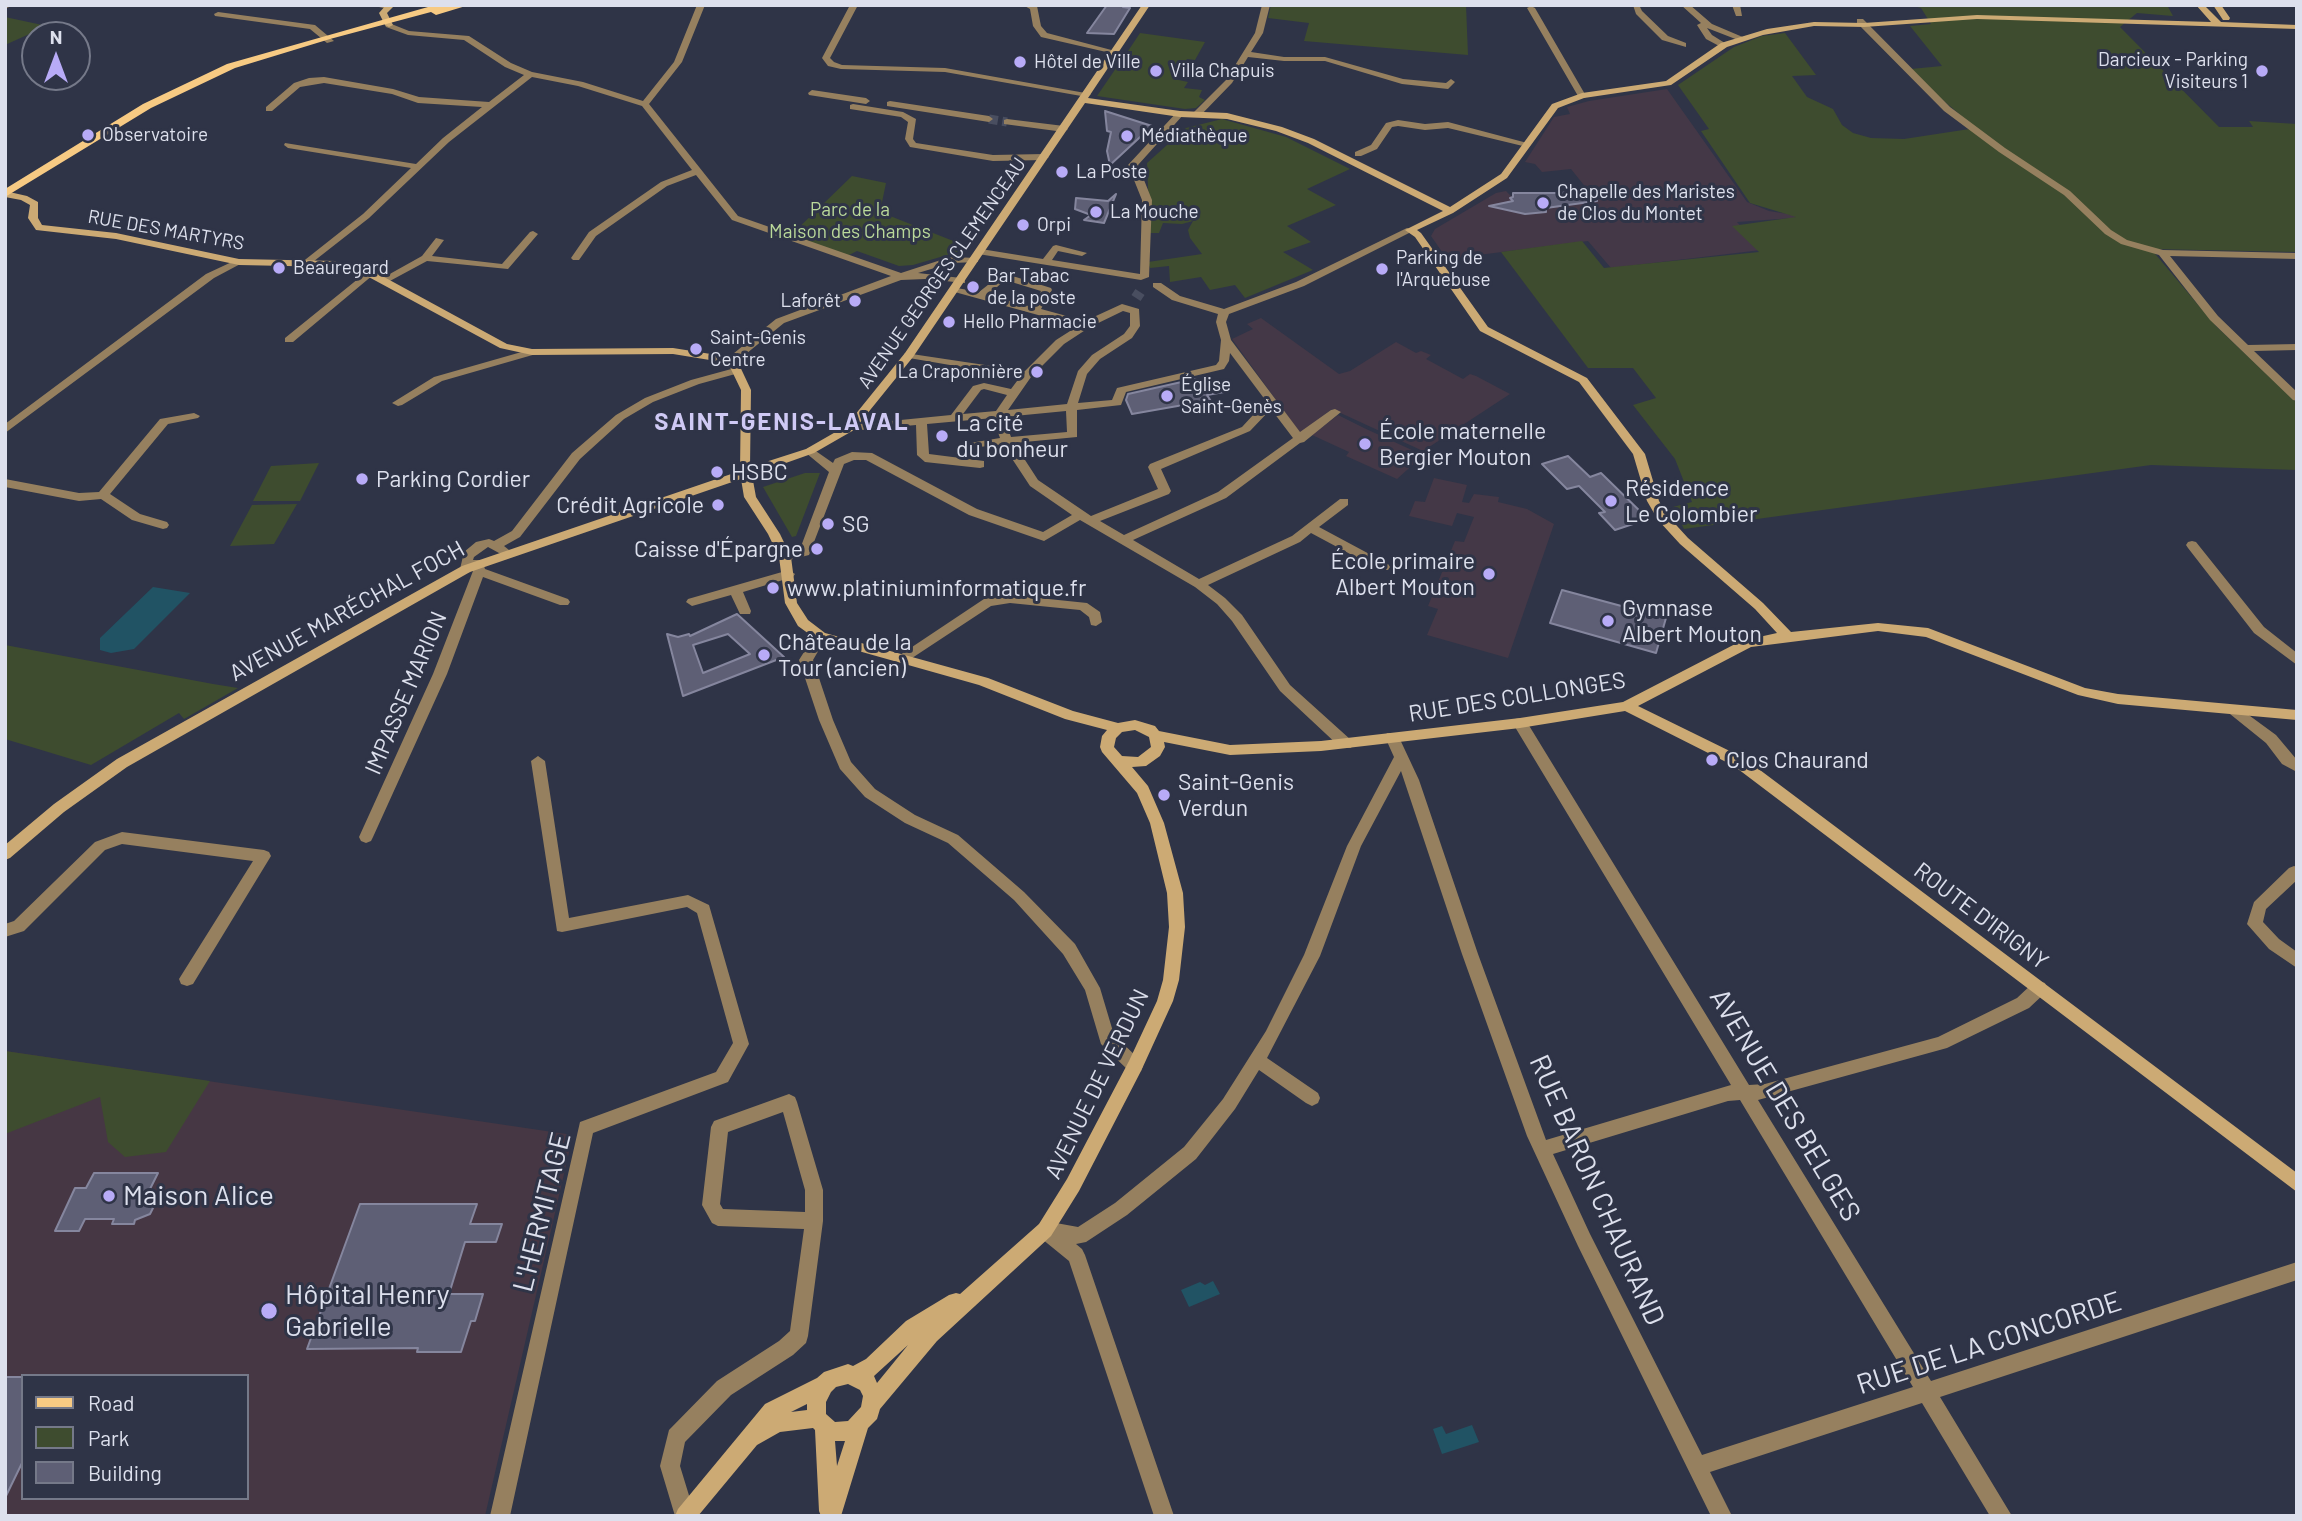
<!DOCTYPE html>
<meta charset="utf-8">
<style>
body{margin:0}
#map{position:relative;width:2302px;height:1521px;overflow:hidden;background:#2f3447;font-family:Barlow,sans-serif}
canvas{display:block}
.frame{position:absolute;inset:0;border:7px solid #dde0ed;pointer-events:none}
.legend{position:absolute;left:21px;top:1374px;width:228px;height:126px;box-sizing:border-box;background:#2f3447;border:2px solid #757989;margin:0;padding:9px 12px;list-style:none;font-size:21px;color:#dde0ed}
.legend li{display:flex;align-items:center;gap:14px;height:35px}
.legend b{width:35px;border:2px solid #757989}
.north{position:absolute;left:21px;top:21px;width:70px;height:70px;box-sizing:border-box;background:#2f3447;border:2px solid #757989;border-radius:50%;rotate:0deg;font-size:19px;font-weight:700;line-height:28px;text-align:center;color:#dde0ed}
.north::after{content:'';display:block;margin:auto;width:24px;height:32px;background:#b8abf7;clip-path:polygon(50% 0,100% 100%,50% 72%,0 100%)}
</style>
<div id="map">
<canvas width="2302" height="1521"></canvas>
<div class="frame"></div>
<ul class="legend">
<li><b style="height:9px;background:#f7ca83"></b>Road</li>
<li><b style="height:19px;background:#3e4c2f"></b>Park</li>
<li><b style="height:19px;background:#5e5f75"></b>Building</li>
</ul>
<div class="north">N</div>
</div>
<script>
const c = document.querySelector('canvas').getContext('2d');
c.lineJoin = 'round';
function paint(path, color) { c.fillStyle = color; c.fill(path, 'evenodd'); }
const poly = rows => new Path2D(rows.map(r => 'M' + r).join(''));
function trace(path, color, width, dash) { c.strokeStyle = color; c.lineWidth = width; c.lineCap = dash ? 'butt' : 'round'; c.setLineDash(dash || []); c.stroke(path); }
function label(font, color, halo, rows, align = 'center') {
  c.font = font + ' Barlow,sans-serif'; c.lineWidth = 6; c.setLineDash([]); c.textBaseline = 'middle'; c.strokeStyle = halo; c.fillStyle = color; for (const [text, x, y, turn = 0] of rows) {
    c.save(); c.translate(x, y); c.rotate((+turn || 0) * Math.PI / 180); c.textAlign = isNaN(turn) ? turn : align; if (halo) c.strokeText(text, 0, 0); c.fillText(text, 0, 0); c.restore();
  }
}
const education = poly([
 [1667,89,1747,202,1769,211,1807,217,1737,222,1761,250,1611,268,1588,241,1447,259,1431,236,1435,229,1496,193,1506,191,1513,198,1515,196,1512,195,1527,192,1552,194,1587,189,1571,169,1542,172,1535,164,1525,162,1554,117,1570,114,1567,107,1589,101],
 [1261,318,1339,374,1350,371,1396,342,1416,353,1421,351,1431,355,1426,359,1463,379,1470,374,1476,376,1510,394,1423,451,1332,409,1300,433,1232,339,1253,329,1247,324],
 [1338,415,1364,428,1427,457,1422,461,1418,460,1397,479,1346,456,1349,452,1312,435],
 [1434,478,1467,485,1462,502,1469,503,1474,494,1499,497,1498,502,1527,509,1554,524,1508,658,1427,635,1438,609,1428,606,1455,541,1464,542,1474,517,1457,513,1452,526,1409,516,1415,501,1425,502]
]);
const medical = poly([
 [5,1051,573,1135,485,1516,5,1516],
 [23,1376,247,1376,247,1498,23,1498]
]);
const green = poly([
 [1271,5,1466,5,1468,55,1304,41,1309,23,1268,18],
 [1910,5,2167,5,2173,16,2137,13,2120,27,2219,127,2253,127,2249,121,2297,124,2297,252,2151,249,2216,326,2297,403,2297,470,2151,465,1684,529,1673,507,1692,502,1675,459,1633,405,1656,398,1633,368,1588,368,1501,252,1582,241,1604,268,1759,252,1732,226,1796,217,1750,203,1701,131,1709,129,1678,85,1734,47,1762,36,1785,33,1816,75,1792,76,1807,97,1833,109,1842,125,1853,133,1871,138,1904,139,1976,128,1932,91,1911,69,1942,66,1910,26,1931,24,1921,8],
 [5,17,47,26,5,45],
 [1140,33,1205,42,1195,60,1187,59,1174,79,1188,82,1184,88,1202,90,1199,97,1205,100,1196,108,1185,109,1097,96,1125,55,1132,56,1132,51,1128,51],
 [1222,119,1286,137,1350,169,1307,189,1336,205,1287,226,1311,242,1283,252,1313,270,1245,298,1235,285,1210,290,1201,277,1170,282,1169,266,1150,268,1148,262,1202,254,1190,238,1188,230,1193,221,1182,224,1163,223,1159,233,1150,233,1147,163,1186,128],
 [852,176,886,183,880,212,971,248,913,265,899,266,857,251,847,256,790,236],
 [319,463,300,501,253,501,271,466],
 [805,473,820,473,796,536,792,537,763,487],
 [297,504,274,544,230,546,252,505],
 [5,645,213,684,238,688,184,719,179,713,91,765,5,739],
 [5,1051,210,1081,166,1152,125,1157,108,1142,100,1097,5,1134]
]);
const water = poly([
 [153,587,190,593,134,649,111,653,100,650,100,638],
 [1213,1281,1220,1294,1189,1307,1181,1290,1200,1282,1205,1285],
 [1472,1425,1479,1442,1442,1454,1433,1429,1442,1426,1446,1434]
]);
const building = poly([
 [1107,5,1124,5,1123,7,1130,8,1114,34,1087,33,1107,5],
 [1105,111,1152,126,1110,165,1107,151,1111,132,1107,131,1105,111],
 [1596,188,1597,201,1546,208,1546,212,1525,214,1489,206,1513,201,1510,198,1513,197,1513,193,1560,193,1596,188],
 [1116,194,1104,223,1084,220,1091,215,1075,209,1076,198,1108,201,1116,194],
 [1195,379,1224,392,1207,395,1212,403,1190,407,1189,404,1132,414,1126,400,1128,394,1195,379],
 [1568,456,1590,477,1601,473,1648,519,1615,530,1599,513,1605,512,1579,486,1567,489,1542,464,1568,456],
 [1562,590,1666,618,1656,653,1550,623,1562,590],
 [737,614,784,657,683,696,667,634,678,637,689,634,690,636,737,614],
 [728,634,750,654,703,673,693,645,728,634],
 [94,1173,158,1173,146,1197,153,1208,150,1214,135,1220,134,1224,112,1224,114,1219,85,1219,79,1231,55,1231,75,1188,86,1188,94,1173],
 [360,1204,477,1204,470,1224,502,1224,496,1242,465,1242,449,1294,483,1294,475,1321,471,1321,461,1352,417,1352,418,1348,307,1349,360,1204],
 [5,1377,23,1377,23,1461,5,1498,5,1377]
]);
const streetTunnelFar1 = poly([
 [989,119,1007,122]
]);
const streetTunnel = poly([
 [1136,298,1140,292]
]);
const street = poly([
 [5,5,13,5,5,9,5,5],
 [370,5,390,5,392,7,388,9,370,5],
 [697,5,705,5,682,62,649,104,738,216,901,273,950,257,978,258,978,262,951,263,918,273,961,278,965,279,965,283,925,279,901,280,784,323,736,362,728,362,728,358,776,319,891,276,732,220,696,175,667,186,596,236,579,260,573,260,571,258,589,232,661,182,692,170,642,106,578,86,532,77,449,142,369,218,309,265,301,263,363,214,411,168,288,148,284,145,285,143,416,164,443,138,482,107,418,103,392,94,324,83,300,87,272,111,266,111,266,107,294,83,309,78,324,77,393,89,419,97,489,102,524,75,505,67,464,40,408,35,386,27,385,25,389,23,409,31,469,36,511,63,532,72,583,82,643,101,674,62,697,5],
 [850,5,858,5,830,58,834,62,842,65,945,68,1091,94,1087,97,945,72,841,69,828,66,822,58,850,5],
 [1023,5,1037,6,1041,26,1047,33,1119,52,1115,54,1041,37,1033,26,1030,9,1023,5],
 [1262,5,1270,5,1263,33,1251,52,1284,57,1325,57,1403,79,1446,83,1451,79,1455,82,1448,89,1402,84,1325,61,1284,61,1248,57,1232,83,1199,117,1193,117,1193,113,1226,80,1255,33,1262,5],
 [1633,5,1642,5,1640,7,1642,11,1668,36,1686,43,1686,47,1662,40,1636,14,1633,5],
 [1681,5,1690,5,1712,24,1745,38,1738,40,1707,28,1712,35,1728,45,1721,47,1706,39,1697,25,1701,23,1681,5],
 [1732,5,1740,5,1742,16,1736,16,1732,5],
 [1531,6,1535,8,1586,96,1585,98,1578,96,1527,8,1531,6],
 [218,12,315,25,334,41,327,43,310,29,215,16,214,14,218,12],
 [1857,19,1863,19,1950,107,2005,148,2070,191,2111,230,2127,240,2163,250,2297,253,2297,259,2170,256,2218,316,2248,345,2297,344,2297,350,2254,351,2297,392,2297,401,2293,400,2210,320,2159,255,2121,244,2105,234,2064,195,1999,152,1944,111,1857,23,1857,19],
 [812,90,866,98,870,101,866,104,809,95,808,93,812,90],
 [890,101,989,116,993,119,989,122,887,106,887,102,890,101],
 [853,104,903,112,916,119,913,139,916,143,993,155,1044,154,1049,157,1044,160,993,161,910,147,905,139,908,122,901,117,850,109,850,105,853,104],
 [1177,112,1184,114,1138,165,1152,200,1149,277,1141,280,978,254,976,252,981,249,1043,259,1053,246,1056,245,1087,253,1082,256,1058,251,1052,260,1140,274,1142,200,1128,165,1177,112],
 [1007,119,1064,126,1068,129,1064,132,1004,124,1004,120,1007,119],
 [1398,120,1425,124,1448,122,1531,144,1527,147,1448,128,1425,130,1398,126,1392,127,1377,149,1361,156,1355,156,1355,152,1371,145,1386,123,1398,120],
 [1407,228,1415,230,1304,286,1229,314,1226,322,1231,340,1300,432,1331,410,1335,409,1341,412,1304,442,1300,443,1226,498,1133,540,1199,579,1292,536,1340,499,1348,499,1348,505,1319,527,1388,564,1390,567,1388,570,1380,570,1311,533,1300,542,1208,585,1225,598,1242,615,1290,685,1351,740,1353,744,1351,748,1341,748,1280,691,1232,621,1217,604,1195,587,1080,520,1044,541,969,515,866,460,854,460,844,464,809,555,785,561,779,557,781,554,800,549,829,472,806,453,804,451,810,447,833,463,835,459,852,452,872,453,977,509,1043,532,1072,515,1030,486,1003,445,964,448,964,444,1000,438,993,418,927,424,929,454,984,461,984,467,980,468,925,462,917,455,916,425,850,431,844,428,850,425,951,415,973,386,984,383,1011,389,1020,377,909,358,904,355,905,353,1025,371,1056,340,1078,326,951,291,951,287,979,292,1003,273,1051,288,1052,290,1041,309,1085,321,1122,304,1139,309,1140,326,1132,338,1100,359,1087,374,1078,403,1112,400,1117,388,1216,365,1219,361,1221,340,1216,322,1218,314,1172,300,1153,287,1153,283,1161,283,1180,296,1224,309,1296,282,1407,228],
 [1005,280,1041,291,1032,307,988,295,1005,280],
 [1123,311,1130,313,1130,326,1124,334,1092,355,1078,371,1067,404,1008,410,1031,377,1064,344,1090,327,1123,311],
 [1230,353,1266,401,1242,427,1150,464,1148,467,1158,489,1091,516,1038,480,1014,443,1077,437,1077,410,1121,405,1126,392,1224,369,1229,361,1230,353],
 [984,389,1007,395,996,411,963,414,981,390,984,389],
 [1271,409,1293,438,1218,492,1124,535,1100,521,1169,494,1171,491,1161,469,1250,431,1271,409],
 [1066,411,1067,432,1011,437,1004,417,1066,411],
 [533,231,538,234,508,269,427,261,388,282,379,280,422,256,436,238,444,240,432,256,502,264,530,232,533,231],
 [236,260,244,262,214,278,5,433,5,424,206,274,236,260],
 [369,270,373,271,373,275,293,342,285,342,285,338,369,270],
 [532,349,537,352,536,354,442,381,402,405,398,406,392,403,434,377,532,349],
 [735,368,739,369,739,373,699,384,653,402,624,419,580,459,520,537,504,546,509,550,507,553,499,553,488,547,474,557,473,560,482,560,485,569,568,599,570,602,568,605,560,605,483,577,447,674,373,837,371,841,366,843,361,841,359,837,433,674,473,571,472,568,470,572,466,573,460,569,464,552,476,542,489,539,494,541,512,531,572,453,616,415,645,398,691,380,735,368],
 [194,413,200,416,198,418,168,424,110,494,140,514,167,522,169,525,167,528,163,529,132,520,101,499,79,501,5,487,5,479,79,493,99,492,160,419,194,413],
 [2192,541,2196,542,2264,627,2297,653,2297,665,2254,633,2188,548,2186,545,2188,542,2192,541],
 [789,570,795,574,793,577,743,592,751,611,750,614,740,614,731,595,692,606,686,602,688,599,789,570],
 [1010,595,1087,603,1100,612,1102,622,1096,626,1091,625,1089,617,1080,610,1010,603,991,606,906,662,896,662,894,659,984,599,1010,595],
 [821,631,827,636,813,660,833,720,851,762,875,789,915,815,958,835,1024,892,1075,944,1100,988,1114,1035,1141,1061,1143,1066,1141,1071,1135,1073,1129,1071,1101,1044,1085,990,1063,954,1014,900,948,843,905,823,865,797,840,769,819,720,799,660,816,633,821,631],
 [2235,705,2276,735,2297,760,2297,772,2282,764,2266,743,2230,714,2228,710,2230,706,2235,705],
 [1520,718,1525,719,1749,1085,1765,1084,1938,1037,2017,998,2033,983,2039,981,2045,983,2047,988,2045,993,2029,1008,1947,1048,1758,1100,1931,1381,2297,1262,2297,1280,1940,1397,2012,1516,1990,1516,1922,1403,1710,1472,1732,1516,1711,1516,1578,1246,1527,1136,1462,954,1401,771,1361,846,1320,956,1267,1058,1318,1093,1320,1098,1318,1103,1312,1106,1306,1103,1259,1070,1235,1109,1196,1159,1127,1215,1086,1242,1076,1244,1082,1249,1085,1255,1174,1516,1154,1516,1069,1261,1042,1239,1036,1230,1039,1224,1045,1221,1078,1227,1115,1203,1184,1147,1223,1099,1266,1031,1304,955,1347,846,1394,757,1385,737,1387,733,1397,733,1419,780,1478,954,1546,1140,1731,1085,1515,727,1513,723,1515,719,1520,718],
 [1740,1100,1913,1387,1702,1455,1590,1234,1553,1154,1728,1101,1740,1100],
 [538,756,545,761,569,918,688,895,709,905,749,1044,728,1082,593,1133,510,1516,490,1516,580,1122,716,1072,733,1043,697,913,687,907,562,932,557,931,531,761,538,756],
 [122,832,264,850,269,852,271,856,193,984,187,986,181,984,179,979,253,861,122,844,105,850,24,931,5,937,5,924,14,921,95,842,122,832],
 [2294,866,2297,867,2297,880,2266,909,2263,922,2279,939,2297,952,2297,968,2269,949,2247,924,2254,902,2289,868,2294,866],
 [789,1094,795,1097,797,1102,823,1190,823,1221,808,1336,806,1343,793,1355,731,1395,685,1442,680,1466,695,1515,675,1516,660,1466,669,1430,717,1381,779,1341,790,1331,804,1229,718,1226,712,1223,702,1205,711,1127,714,1121,789,1094],
 [783,1112,805,1190,805,1212,723,1209,720,1204,728,1132,783,1112]
]);
const secondary = poly([
 [386,5,395,5,387,13,393,25,389,27,385,25,379,13,386,5],
 [1142,5,1150,5,1088,98,1180,111,1227,113,1282,127,1314,139,1450,207,1501,174,1552,104,1582,93,1666,81,1721,43,1767,29,1814,22,1864,23,1977,15,2211,22,2196,5,2204,5,2221,22,2297,25,2297,29,1977,19,1864,27,1814,26,1763,35,1727,47,1671,85,1584,98,1558,108,1507,178,1453,213,1417,230,1421,233,1488,327,1587,378,1645,454,1659,501,1667,515,1688,538,1763,603,1791,632,1878,623,1928,628,2085,688,2118,694,2297,710,2297,720,2118,704,2078,695,1926,637,1878,631,1751,647,1638,706,1744,758,2297,1173,2297,1192,1734,766,1625,711,1520,728,1321,751,1230,755,1164,742,1165,747,1160,756,1146,766,1132,767,1148,786,1164,823,1183,893,1185,927,1179,980,1173,1001,1141,1071,1079,1191,1051,1236,937,1341,880,1409,877,1419,868,1428,841,1516,821,1516,819,1511,815,1430,813,1428,780,1432,757,1445,698,1516,675,1516,678,1509,765,1404,817,1378,824,1372,848,1364,853,1366,866,1359,906,1321,949,1295,956,1293,960,1294,1039,1224,1067,1179,1129,1061,1157,1001,1163,980,1169,927,1167,893,1150,823,1137,793,1102,752,1100,747,1102,736,1107,730,1065,719,979,685,816,639,798,626,785,603,779,557,768,534,744,497,741,479,470,572,127,767,64,812,10,858,5,860,5,845,54,804,117,759,462,566,740,471,741,390,728,363,673,354,532,355,500,348,365,275,335,267,239,265,116,239,36,230,28,218,30,205,21,200,5,197,5,191,27,196,38,202,38,218,42,225,116,233,239,259,335,261,373,271,507,344,532,349,673,348,736,358,751,390,750,467,806,449,846,426,905,353,1142,5],
 [1085,103,1180,117,1227,119,1276,131,1308,143,1443,211,1405,230,1415,237,1480,331,1579,382,1633,454,1647,501,1658,520,1680,544,1755,609,1777,633,1741,641,1623,702,1520,718,1321,741,1230,745,1159,731,1155,726,1135,720,1118,723,1073,711,988,678,825,633,808,620,797,603,791,557,780,534,756,497,752,475,814,453,854,430,913,357,1085,103],
 [1135,730,1149,737,1151,747,1138,757,1122,756,1114,747,1116,738,1122,732,1135,730],
 [908,1345,877,1383,874,1376,908,1345],
 [848,1384,860,1390,863,1396,861,1407,848,1421,835,1422,826,1414,826,1402,831,1392,836,1387,848,1384],
 [807,1404,807,1410,791,1412,807,1404],
 [835,1441,845,1441,837,1466,835,1441],
 [2213,5,2221,5,2230,18,2229,20,2223,20,2213,5]
]);
const primary = poly([
 [435,5,469,5,436,15,431,12,330,39,235,68,151,108,5,197,5,189,143,104,227,64,435,5]
]);
const markers = [
 [1020,62,7,"#b8abf7"],
 [1156,71,7,"#b8abf7"],
 [2262,71,7,"#b8abf7"],
 [88,135,7,"#b8abf7"],
 [1127,136,7,"#b8abf7"],
 [1062,172,7,"#b8abf7"],
 [1543,203,7,"#b8abf7"],
 [1096,212,7,"#b8abf7"],
 [1023,225,7,"#b8abf7"],
 [279,268,7,"#b8abf7"],
 [1382,269,7,"#b8abf7"],
 [973,287,7,"#b8abf7"],
 [855,301,7,"#b8abf7"],
 [949,322,7,"#b8abf7"],
 [696,349,7,"#b8abf7"],
 [1037,372,7,"#b8abf7"],
 [1167,396,7,"#b8abf7"],
 [942,436,7,"#b8abf7"],
 [1365,444,7,"#b8abf7"],
 [717,472,7,"#b8abf7"],
 [362,479,7,"#b8abf7"],
 [1611,501,7,"#b8abf7"],
 [718,505,7,"#b8abf7"],
 [828,524,7,"#b8abf7"],
 [817,549,7,"#b8abf7"],
 [1489,574,7,"#b8abf7"],
 [773,588,7,"#b8abf7"],
 [1608,621,7,"#b8abf7"],
 [764,655,7,"#b8abf7"],
 [1712,760,7,"#b8abf7"],
 [1164,795,7,"#b8abf7"],
 [109,1196,7,"#b8abf7"],
 [269,1311,9,"#b8abf7"]
];
const farPoinames = [
 ["Darcieux - Parking",2248,60,"right"],
 ["Visiteurs 1",2248,82,"right"],
 ["Hôtel de Ville",1034,62],
 ["Villa Chapuis",1170,71],
 ["Observatoire",102,135],
 ["Médiathèque",1141,136],
 ["La Poste",1076,172],
 ["Chapelle des Maristes",1557,192],
 ["de Clos du Montet",1557,214],
 ["La Mouche",1110,212],
 ["Orpi",1037,225],
 ["Parking de",1396,258],
 ["l'Arquebuse",1396,280],
 ["Beauregard",293,268],
 ["Bar Tabac",987,276],
 ["de la poste",987,298],
 ["Laforêt",841,301,"right"],
 ["Hello Pharmacie",963,322],
 ["Saint-Genis",710,338],
 ["Centre",710,360],
 ["La Craponnière",1023,372,"right"],
 ["Église",1181,385],
 ["Saint-Genès",1181,407]
];
const farParknames = [
 ["Parc de la",850,210],
 ["Maison des Champs",850,232]
];
const farStreetnames = [
 ["RUE DES MARTYRS",166,230,10],
 ["AVENUE GEORGES CLEMENCEAU",942,273,-55]
];
const poiNames = [
 ["La cité",956,423],
 ["du bonheur",956,449],
 ["École maternelle",1379,431],
 ["Bergier Mouton",1379,457],
 ["HSBC",731,472],
 ["Parking Cordier",376,479],
 ["Résidence",1625,488],
 ["Le Colombier",1625,514],
 ["Crédit Agricole",704,505,"right"],
 ["SG",842,524],
 ["Caisse d'Épargne",803,549,"right"],
 ["École primaire",1475,561,"right"],
 ["Albert Mouton",1475,587,"right"],
 ["www.platiniuminformatique.fr",787,588],
 ["Gymnase",1622,608],
 ["Albert Mouton",1622,634],
 ["Château de la",778,642],
 ["Tour (ancien)",778,668],
 ["Clos Chaurand",1726,760],
 ["Saint-Genis",1178,782],
 ["Verdun",1178,808]
];
const streetNames = [
 ["AVENUE MARÉCHAL FOCH",347,611,-29],
 ["IMPASSE MARION",406,693,-67],
 ["RUE DES COLLONGES",1517,697,-9],
 ["ROUTE D'IRIGNY",1981,916,37],
 ["AVENUE DE VERDUN",1097,1084,-64]
];
const farDistrictnames = [
 ["SAINT-GENIS-LAVAL",782,422]
];
const nearStreetnames = [
 ["AVENUE DES BELGES",1785,1105,59],
 ["RUE BARON CHAURAND",1597,1190,66],
 ["L'HERMITAGE",542,1212,-76],
 ["RUE DE LA CONCORDE",1989,1343,-18]
];
const nearPoinames = [
 ["Maison Alice",123,1196],
 ["Hôpital Henry",285,1295],
 ["Gabrielle",285,1327]
];
paint(education, '#443847');
paint(medical, '#463744');
paint(green, '#3e4c2f');
paint(water, '#215364');
paint(building, '#5e5f75');
trace(building, '#85869e', 2);
trace(streetTunnelFar1, '#494e60', 9, [9, 4.5]);
trace(streetTunnel, '#494e60', 11, [11, 5]);
paint(street, '#96805f');
paint(secondary, '#ccaa74');
paint(primary, '#f7ca83');
for (const [x, y, r, color] of markers) { const dot = new Path2D(); dot.arc(x, y, r, 0, 2 * Math.PI); c.fillStyle = color; c.fill(dot); trace(dot, '#2f3447', 2.5); }
label('19px', '#dde0ed', '#2f3447', farPoinames, 'left');
label('19px', '#bad99a', '#2f3447', farParknames);
label('19px', '#dde0ed', '#2f3447', farStreetnames);
label('23px', '#dde0ed', '#2f3447', poiNames, 'left');
label('23px', '#dde0ed', '#2f3447', streetNames);
c.letterSpacing = '2px';
label('bold 24px', '#cfc9f4', '#2f3447', farDistrictnames);
c.letterSpacing = '0px';
label('28px', '#dde0ed', '#2f3447', nearStreetnames);
label('28px', '#dde0ed', '#2f3447', nearPoinames, 'left');
</script>
